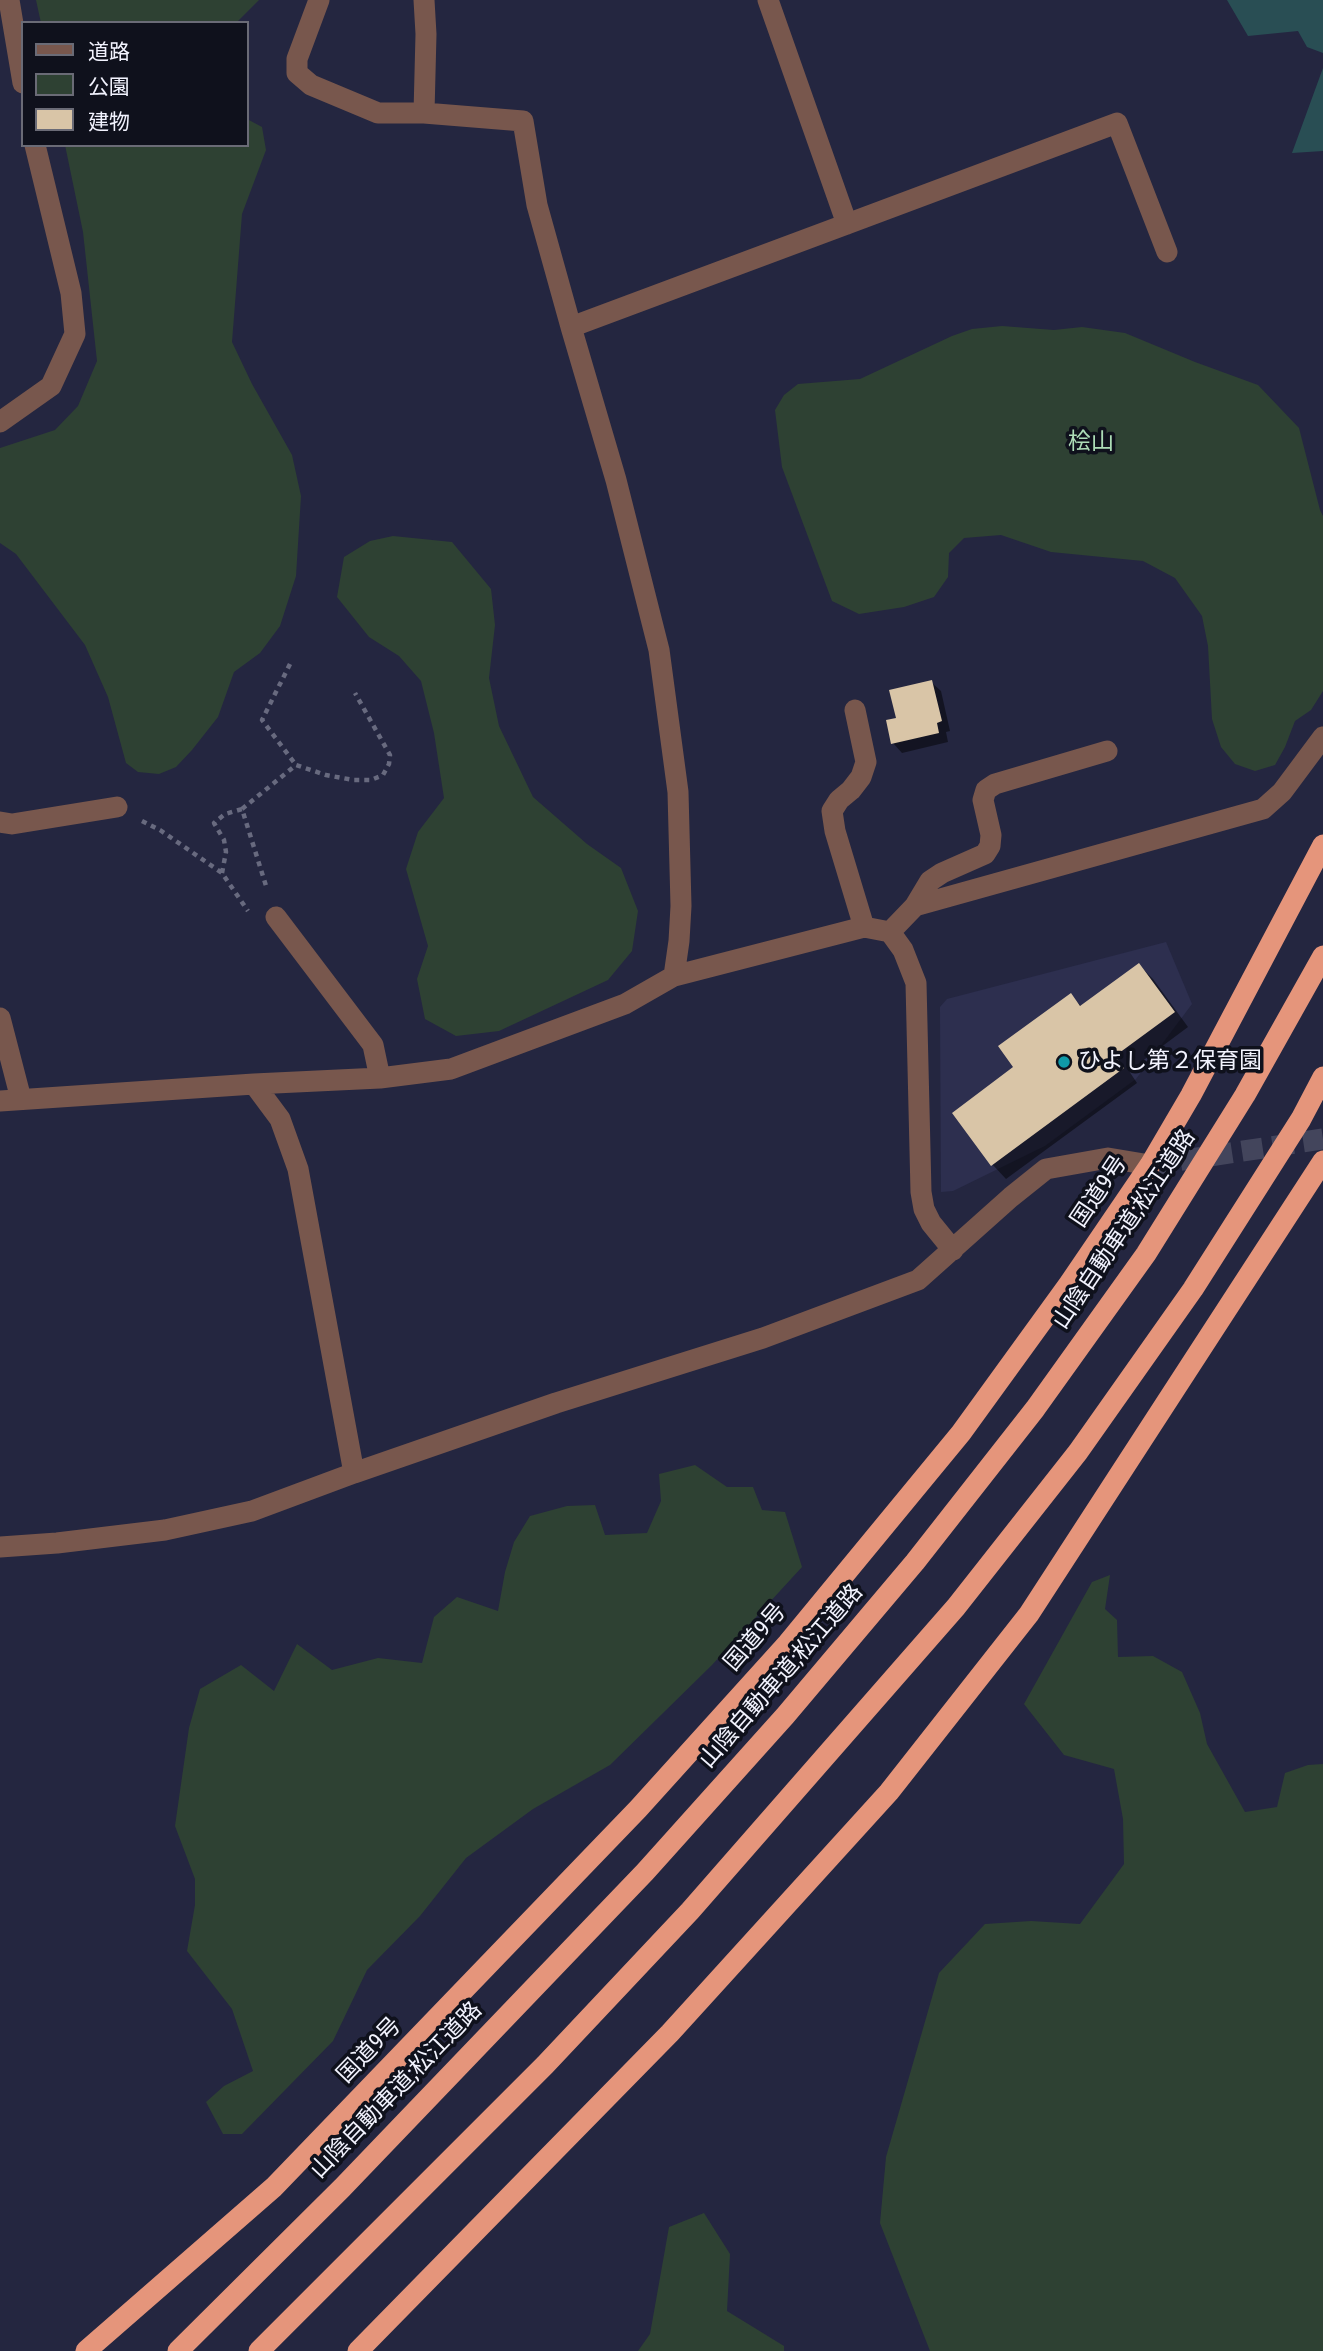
<!DOCTYPE html>
<html>
<head>
<meta charset="utf-8">
<style>
	body { margin:0 }
	#map { position:relative; width:1323px; height:2351px; overflow:hidden; background:#242640; font-family:"Roboto Condensed","Noto Sans JP",sans-serif }
	canvas { display:block }
	.legend { position:absolute; left:21px; top:21px; width:228px; height:126px; box-sizing:border-box; background:#0f111c; border:2px solid #6a6b76; margin:0; padding:9px 12px; list-style:none; font-size:21px; color:#f2f3fe }
	.legend li { display:flex; align-items:center; gap:14px; height:35px }
	.legend b { width:35px; border:2px solid #6a6b76 }
</style>
</head>
<body>
<div id="map">
<canvas width="1323" height="2351"></canvas>
<ul class="legend">
<li><b style="height:9px;background:#78574d"></b>道路</li>
<li><b style="height:19px;background:#2e4133"></b>公園</li>
<li><b style="height:19px;background:#d9c5a7"></b>建物</li>
</ul>
</div>
<script>
const g = document.querySelector('canvas').getContext('2d');
g.lineJoin = 'round';
function fill(path, color) {
  g.fillStyle = color;
  g.fill(path, 'evenodd');
}
function poly(rows) {
  const path = new Path2D();
  for (const r of rows) {
    path.moveTo(r[0], r[1]);
    for (let i = 2; i < r.length; i += 2) path.lineTo(r[i], r[i + 1]);
  }
  return path;
}
function stroke(path, color, width, dash) {
  g.strokeStyle = color;
  g.lineWidth = width;
  g.lineCap = dash ? 'butt' : 'round';
  g.setLineDash(dash || []);
  g.stroke(path);
}
function write(font, color, halo, rows, align = 'center') {
  g.font = font + ' "Roboto Condensed","Noto Sans JP",sans-serif';
  g.lineWidth = 7;
  g.setLineDash([]);
  g.textBaseline = 'middle';
  g.strokeStyle = halo;
  g.fillStyle = color;
  for (const [text, x, y, turn = 0] of rows) {
    g.save();
    g.translate(x, y);
    g.rotate((+turn || 0) * Math.PI / 180);
    g.textAlign = isNaN(turn) ? turn : align;
    if (halo) g.strokeText(text, 0, 0);
    g.fillText(text, 0, 0);
    g.restore();
  }
}
fill(poly([
	[1166,942,1192,1004,1136,1079,1045,1146,953,1191,941,1192,940,1007,947,999]
]), '#2d2f4f');
fill(poly([
	[36,0,259,0,236,23,41,23],
	[247,119,262,127,266,150,242,214,232,342,252,384,292,455,301,496,296,576,280,626,260,653,234,672,218,717,192,750,176,767,159,774,138,772,126,763,108,697,85,645,16,554,0,543,0,448,55,430,78,406,97,361,83,232,65,145,247,145],
	[1002,326,1054,330,1082,327,1125,333,1195,362,1258,385,1299,428,1320,510,1323,516,1323,691,1311,710,1295,721,1285,747,1275,765,1255,771,1235,764,1221,747,1212,719,1208,646,1202,616,1175,578,1143,561,1051,552,1001,535,964,538,949,553,948,577,934,597,904,607,859,614,832,601,782,467,775,410,784,395,798,384,860,379,952,336,972,329],
	[393,536,452,542,491,589,495,625,489,678,499,726,533,797,587,844,621,868,638,911,632,951,608,980,499,1031,456,1036,425,1019,417,979,428,946,406,869,418,832,444,798,434,733,421,681,399,656,369,637,337,597,344,557,370,541],
	[695,1465,727,1487,753,1487,762,1510,785,1512,802,1567,712,1665,610,1765,533,1809,466,1858,420,1916,367,1970,333,2041,242,2134,223,2134,206,2102,224,2086,253,2071,232,2009,187,1951,195,1905,195,1879,175,1826,189,1728,200,1689,241,1665,274,1691,297,1644,332,1670,378,1658,422,1663,434,1617,457,1597,498,1611,505,1572,514,1542,530,1516,567,1506,595,1505,605,1535,647,1533,661,1501,659,1474],
	[1110,1575,1105,1609,1117,1620,1118,1657,1153,1656,1182,1672,1200,1713,1207,1744,1245,1812,1277,1807,1285,1773,1308,1765,1323,1764,1323,2351,930,2351,880,2223,886,2157,939,1973,985,1924,1031,1921,1080,1924,1124,1864,1123,1819,1114,1769,1064,1755,1024,1704,1092,1582],
	[704,2213,730,2254,727,2311,784,2346,784,2351,638,2351,650,2334,669,2227]
]), '#2e4133');
fill(poly([
	[1227,0,1323,0,1323,53,1307,47,1298,31,1248,36],
	[1323,68,1323,151,1292,153]
]), '#294e54');
fill(poly([
	[931,682,941,691,950,731,946,732,948,742,902,753,893,743],
	[1139,965,1153,979,1188,1027,1129,1071,1137,1083,1006,1179,992,1164,1016,1068,1071,996,1082,1007]
]), '#0007');
fill(poly([
	[932,680,942,721,937,723,939,733,891,744,886,720,896,718,889,690],
	[1139,963,1175,1012,1115,1056,1124,1068,991,1166,952,1113,1013,1067,998,1046,1071,993,1080,1006]
]), '#d9c5a7');
stroke(poly([
	[1150,1165,1323,1139]
]), '#43455c', 21, [21, 10]);
stroke(poly([
	[290,664,262,720,296,765],
	[242,809,296,765,326,775,353,780,371,780,383,775,389,764,390,755,355,693],
	[142,821,160,830,222,873,248,911],
	[222,873,226,852,224,840,214,823,225,814,242,809,267,889]
]), '#686a7f', 4.5, [5, 5]);
stroke(poly([
	[9,0,23,83],
	[319,0,297,59,297,73,311,85,378,113,424,113,523,121,537,205,571,327,847,224],
	[424,0,426,34,424,113],
	[768,0,847,224,1117,123,1167,252],
	[571,327,616,480,659,650,678,792,681,906,679,941,674,976],
	[0,422,51,386,75,334,71,293,35,145],
	[855,710,866,762,861,777,851,790,839,800,832,811,835,831,864,927],
	[0,822,12,824,117,807],
	[915,906,930,881,942,873,985,854,990,846,991,835,983,800,986,790,995,784,1107,751],
	[276,917,373,1045,380,1078],
	[890,932,915,906,1263,809,1282,792,1323,737],
	[0,1018,21,1099],
	[254,1084,380,1078,451,1069,625,1004,674,976,864,927,890,932,903,950,916,983,921,1192,924,1209,931,1223,953,1250],
	[0,1101,254,1084,280,1119,298,1169,354,1473],
	[0,1547,57,1543,165,1530,252,1511,354,1473,556,1403,763,1338,918,1280,1011,1197,1046,1169,1108,1158,1150,1165]
]), '#78574d', 21);
stroke(poly([
	[86,2351,274,2187,638,1809,788,1643,961,1433,1069,1284,1150,1165,1191,1095,1323,845],
	[178,2351,342,2188,645,1872,785,1716,915,1562,1035,1409,1146,1254,1245,1095,1323,956],
	[259,2351,545,2065,690,1911,956,1607,1078,1452,1193,1289,1301,1119,1323,1077],
	[358,2351,670,2033,889,1792,1029,1614,1323,1161]
]), '#e5957b', 21);
for (const [x, y, r, color] of [
	[1064,1062,7,"#0f9aa8"]
]) {
  const dot = new Path2D();
  dot.arc(x, y, r, 0, 2 * Math.PI);
  g.fillStyle = color;
  g.fill(dot);
  stroke(dot, '#0f111c', 2.5);
}
write('23px', '#acdcb6', '#0f111c', [
	["桧山",1091,443]
]);
write('23px', '#f2f3fe', '#0f111c', [
	["ひよし第２保育園",1078,1062]
], 'left');
write('23px', '#f2f3fe', '#0f111c', [
	["国道9号",1100,1192,-56],
	["山陰自動車道;松江道路",1125,1230,-56],
	["国道9号",756,1638,-49],
	["山陰自動車道;松江道路",782,1677,-49],
	["国道9号",370,2051,-46],
	["山陰自動車道;松江道路",397,2091,-46]
]);
</script>
</body>
</html>
